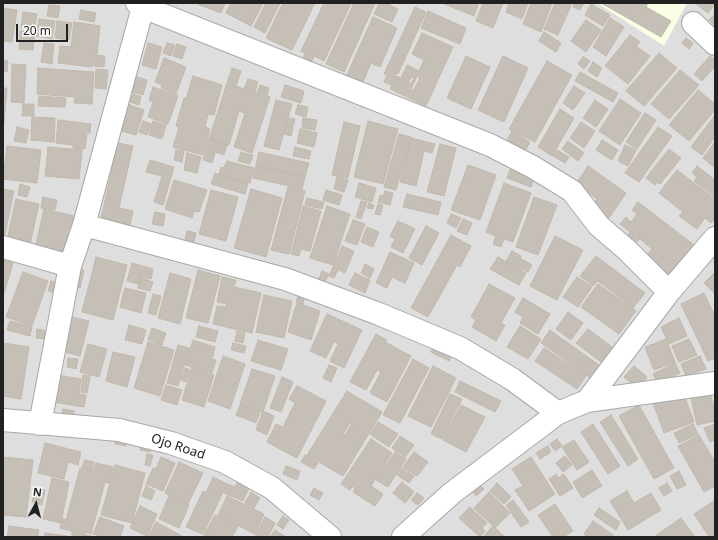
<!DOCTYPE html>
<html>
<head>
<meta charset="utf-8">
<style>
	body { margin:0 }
	#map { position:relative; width:718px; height:540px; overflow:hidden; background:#f1efe8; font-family:"Noto Sans",sans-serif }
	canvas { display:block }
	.frame { position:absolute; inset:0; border:4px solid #212121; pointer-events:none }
	.north { position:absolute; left:16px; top:484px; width:40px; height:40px; -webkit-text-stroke:3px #fff; paint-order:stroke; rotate:7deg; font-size:11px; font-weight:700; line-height:16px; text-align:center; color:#212121 }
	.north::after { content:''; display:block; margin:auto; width:14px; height:18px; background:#212121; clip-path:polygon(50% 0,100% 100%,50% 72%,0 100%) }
	.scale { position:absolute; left:16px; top:24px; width:52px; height:18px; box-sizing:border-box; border:2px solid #212121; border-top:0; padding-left:5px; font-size:12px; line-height:14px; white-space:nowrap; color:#212121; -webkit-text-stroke:3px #fff; paint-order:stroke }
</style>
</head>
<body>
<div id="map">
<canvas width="718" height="540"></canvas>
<div class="frame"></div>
<div class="north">N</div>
<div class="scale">20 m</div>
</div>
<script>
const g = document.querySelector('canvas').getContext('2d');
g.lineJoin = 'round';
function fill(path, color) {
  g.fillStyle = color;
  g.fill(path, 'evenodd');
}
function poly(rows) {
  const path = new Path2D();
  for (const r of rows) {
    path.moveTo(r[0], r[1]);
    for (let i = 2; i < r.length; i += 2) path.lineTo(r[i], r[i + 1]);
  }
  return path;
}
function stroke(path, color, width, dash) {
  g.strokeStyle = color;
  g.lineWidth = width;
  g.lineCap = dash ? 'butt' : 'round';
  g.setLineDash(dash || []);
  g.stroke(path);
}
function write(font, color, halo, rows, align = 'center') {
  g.font = font + ' "Noto Sans",sans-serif';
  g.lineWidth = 3;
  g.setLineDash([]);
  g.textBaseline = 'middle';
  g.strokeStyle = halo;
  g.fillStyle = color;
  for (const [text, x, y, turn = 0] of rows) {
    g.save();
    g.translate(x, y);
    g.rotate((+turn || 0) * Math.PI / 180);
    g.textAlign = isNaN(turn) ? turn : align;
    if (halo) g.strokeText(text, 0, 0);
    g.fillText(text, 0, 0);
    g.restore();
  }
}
fill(poly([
	[3,3,715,3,715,537,3,537]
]), '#dfdede');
fill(poly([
	[597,3,687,3,664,46]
]), '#fafee4');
const building = poly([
	[198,3,225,3,221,13,197,4,198,3],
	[231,3,263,3,251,26,226,13,231,3],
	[266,3,280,3,265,33,254,27,266,3],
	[283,3,315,3,292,50,266,38,283,3],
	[324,3,351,3,324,61,314,56,311,63,303,59,305,53,301,51,324,3],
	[354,3,375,3,344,72,326,64,354,3],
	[379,3,386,3,398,9,392,22,374,14,379,3],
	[442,3,473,3,478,5,474,16,442,3],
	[483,3,503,3,493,28,476,21,483,3],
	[509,3,528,3,522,19,506,12,509,3],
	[531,3,552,3,541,32,523,24,531,3],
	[555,3,572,3,558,35,544,29,555,3],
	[575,3,584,3,580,10,573,7,575,3],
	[601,3,648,3,646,7,671,21,661,37,601,3],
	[697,3,715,3,715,4,708,13,696,4,697,3],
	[591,4,610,15,603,26,585,15,591,4],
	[49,5,60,6,58,18,47,16,49,5],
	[415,7,426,12,398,74,396,73,391,85,384,82,387,75,384,74,415,7],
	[3,8,17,10,12,42,3,41,3,8],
	[81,10,96,13,94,22,79,19,81,10],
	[428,11,466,28,460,44,421,28,428,11],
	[23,12,37,14,34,30,21,28,23,12],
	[715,14,715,26,709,20,715,14],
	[373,17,397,28,380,67,371,63,363,82,347,75,373,17],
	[610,18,624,27,606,56,593,47,610,18],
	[39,19,55,21,52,39,36,36,39,19],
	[586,20,601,30,586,52,571,41,586,20],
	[57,21,72,23,69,40,55,38,57,21],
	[74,22,100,26,97,54,94,54,92,67,58,63,60,46,71,47,74,22],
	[20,31,35,32,33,50,19,49,20,31],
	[544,32,561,43,556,52,539,41,544,32],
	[422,33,453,47,426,106,390,89,396,76,401,78,407,65,419,71,424,60,412,54,422,33],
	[417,76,420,78,414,90,411,89,417,76],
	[411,77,414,78,411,84,408,83,411,77],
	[630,35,640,42,636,46,650,56,628,84,605,66,630,35],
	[686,38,693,43,689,49,682,43,686,38],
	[44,43,54,44,52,64,41,62,44,43],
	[148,43,162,47,156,69,142,65,148,43],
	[167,43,175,45,171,56,163,53,167,43],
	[177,44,186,47,182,59,173,56,177,44],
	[659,53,677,68,644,106,626,91,659,53],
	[95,55,105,56,104,67,94,66,95,55],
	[466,56,490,67,471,109,447,98,466,56],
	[503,56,528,68,504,122,478,110,503,56],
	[710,56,715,60,715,66,702,81,694,74,710,56],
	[583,57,590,61,584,69,578,64,583,57],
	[164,58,186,67,176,94,161,88,162,85,155,82,164,58],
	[3,60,8,61,7,72,3,71,3,60],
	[547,61,572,75,535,142,509,129,547,61],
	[593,62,602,68,597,77,588,71,593,62],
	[12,64,26,65,24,103,11,102,12,64],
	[38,68,94,72,92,104,74,103,75,97,37,94,38,68],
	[232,68,241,71,236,86,244,89,248,79,258,82,255,92,257,93,260,85,269,88,267,96,270,97,252,153,234,147,245,113,239,111,229,145,209,139,232,68],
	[96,69,108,70,106,89,95,88,96,69],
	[680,70,699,85,669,119,651,104,680,70],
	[580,72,618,93,613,102,575,81,580,72],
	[193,76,222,85,214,115,208,114,205,127,210,129,203,155,173,147,179,127,176,126,184,98,186,99,193,76],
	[137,77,147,80,143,95,132,92,137,77],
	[285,85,304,91,301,103,281,97,285,85],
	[574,86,585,93,573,110,563,103,574,86],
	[153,87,178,96,168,124,148,117,153,102,149,100,153,87],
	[3,88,7,88,3,132,3,88],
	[698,90,715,104,715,110,689,141,669,125,698,90],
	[133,94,141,97,139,105,130,102,133,94],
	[39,96,66,98,65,107,38,106,39,96],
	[620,99,641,113,620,145,599,131,620,99],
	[276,100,292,104,279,150,264,146,276,100],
	[595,100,608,109,596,127,583,118,595,100],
	[23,104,34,104,34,116,22,116,23,104],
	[127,104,144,110,136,135,118,130,127,104],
	[298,105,308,107,306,117,295,114,298,105],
	[560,109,574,118,552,156,538,147,560,109],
	[645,113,656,120,637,149,626,142,645,113],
	[715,115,715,137,702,155,691,147,715,115],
	[32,117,55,118,54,142,31,140,32,117],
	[288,118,295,119,293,127,286,125,288,118],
	[303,118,317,120,315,130,302,128,303,118],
	[58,120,91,124,90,133,87,133,85,149,73,148,73,145,56,143,58,120],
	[143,121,151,124,147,135,139,132,143,121],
	[153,121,166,125,162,139,149,135,153,121],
	[368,121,398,129,383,184,354,177,368,121],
	[344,122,360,126,348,178,332,175,344,122],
	[581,122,595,131,584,148,570,138,581,122],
	[286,126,293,128,291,136,284,134,286,126],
	[17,127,29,130,26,143,14,141,17,127],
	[658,127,672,136,639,182,625,173,658,127],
	[300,129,317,133,314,147,297,143,300,129],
	[512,131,530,142,525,151,507,140,512,131],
	[399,134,411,137,396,190,384,187,399,134],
	[411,138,435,144,432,153,424,151,416,186,400,182,411,138],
	[209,139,227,145,224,155,206,149,209,139],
	[602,140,618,150,612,160,596,150,602,140],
	[568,141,584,153,578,161,562,149,568,141],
	[715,142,715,168,703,158,715,142],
	[118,143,133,146,119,208,133,211,130,225,101,218,118,143],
	[440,144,456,148,444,196,427,192,440,144],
	[625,145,636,150,628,166,618,161,625,145],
	[7,146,41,150,37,183,3,179,7,146],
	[48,147,82,150,79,179,45,176,48,147],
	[295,147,311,151,309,159,293,156,295,147],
	[669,149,681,158,660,184,657,182,655,185,646,178,669,149],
	[176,150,184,151,182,162,174,160,176,150],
	[206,150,215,153,212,163,203,160,206,150],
	[557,150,569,157,565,163,553,156,557,150],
	[241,152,253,155,250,164,238,161,241,152],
	[259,152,309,163,305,177,256,165,259,152],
	[187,153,201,157,197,173,184,170,187,153],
	[150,160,174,167,163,205,154,202,162,176,146,172,150,160],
	[227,161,254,168,250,183,219,174,221,167,224,168,227,161],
	[468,165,496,175,480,220,451,210,468,165],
	[256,166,305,177,302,189,253,178,256,166],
	[588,166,626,193,609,218,592,207,597,199,576,184,588,166],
	[697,166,715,180,715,197,694,181,697,177,692,173,697,166],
	[510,170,534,178,531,187,507,178,510,170],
	[677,170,715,199,715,218,711,223,705,218,697,229,679,216,683,212,659,193,677,170],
	[215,173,248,183,245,194,211,184,215,173],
	[337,177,348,180,344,192,334,189,337,177],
	[174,180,207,190,199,212,194,211,192,218,165,209,174,180],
	[359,183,376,188,372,202,355,197,359,183],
	[504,183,531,193,513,242,504,239,501,247,493,244,496,236,486,232,504,183],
	[20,184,30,187,27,197,18,195,20,184],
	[288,187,305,191,289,254,271,250,288,187],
	[3,189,14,191,3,244,3,189],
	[251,189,282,198,266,257,234,248,251,189],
	[211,190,238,197,226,241,199,234,211,190],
	[326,190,342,195,339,205,323,200,326,190],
	[385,191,393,193,390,205,378,202,380,195,383,196,385,191],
	[407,194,441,202,438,215,403,207,407,194],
	[43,197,57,200,55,210,41,208,43,197],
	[534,197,557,205,538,255,516,247,534,197],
	[307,198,324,202,322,209,305,205,307,198],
	[16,199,39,204,29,249,6,245,16,199],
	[361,201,367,202,361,219,356,217,361,201],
	[638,202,694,245,668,278,644,259,652,249,640,239,637,242,628,235,630,232,620,224,626,217,631,222,637,214,632,210,638,202],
	[369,203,374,205,373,209,367,208,369,203],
	[378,204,383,205,380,215,375,214,378,204],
	[303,206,321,211,310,251,301,249,299,256,291,254,303,206],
	[327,206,350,214,333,265,310,258,327,206],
	[44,209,74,216,65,255,35,248,44,209],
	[155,212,165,214,163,226,152,224,155,212],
	[451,214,461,218,456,228,447,223,451,214],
	[463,219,472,223,467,235,457,231,463,219],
	[353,220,365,224,357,245,345,241,353,220],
	[398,221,415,229,403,253,391,247,395,239,390,236,398,221],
	[426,226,439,233,422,265,409,258,426,226],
	[367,227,379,232,373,247,361,242,367,227],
	[187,231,196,233,194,242,185,239,187,231],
	[451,235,471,246,460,267,457,265,428,317,411,308,451,235],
	[555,236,583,250,557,300,530,286,555,236],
	[342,246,354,251,345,273,338,270,334,278,329,276,342,246],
	[512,251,521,256,520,258,532,265,528,272,506,261,512,251],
	[390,252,414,263,405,283,392,277,387,288,376,283,390,252],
	[596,256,645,293,633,308,598,281,593,286,580,276,596,256],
	[96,257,127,265,113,320,82,312,96,257],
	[498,257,526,273,519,285,490,269,498,257],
	[3,260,13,263,3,297,3,260],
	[132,263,153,269,151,279,140,277,138,284,127,281,132,263],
	[365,264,374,269,370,278,361,273,365,264],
	[77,269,84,270,80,288,72,286,77,269],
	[198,270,220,276,208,323,186,318,198,270],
	[322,271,329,274,324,284,318,281,322,271],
	[23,272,48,281,32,326,6,317,23,272],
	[715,272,715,294,704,283,715,272],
	[170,273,191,279,180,324,158,318,170,273],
	[355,273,370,280,365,293,349,285,355,273],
	[222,277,236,280,234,287,261,293,252,333,213,324,217,306,226,307,227,304,217,302,222,277],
	[577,277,592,287,578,307,563,297,577,277],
	[140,278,153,282,150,291,138,288,140,278],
	[51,281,62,285,59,294,48,291,51,281],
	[489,284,515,298,501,323,505,325,496,341,472,327,476,320,471,317,489,284],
	[598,284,636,311,619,334,581,307,598,284],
	[125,288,146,293,141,313,120,307,125,288],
	[299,293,305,295,303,304,296,302,299,293],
	[704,293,715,316,715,358,708,361,681,304,704,293],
	[153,294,161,296,156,315,148,313,153,294],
	[264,295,292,301,284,338,256,332,264,295],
	[523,298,550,314,538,334,520,323,523,317,515,312,523,298],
	[297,303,320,311,311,340,288,332,297,303],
	[568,312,583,323,571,340,556,329,568,312],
	[327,314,362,330,344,368,330,361,338,344,334,341,326,358,310,351,327,314],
	[72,317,89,321,80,356,62,351,72,317],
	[679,318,687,336,669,344,661,327,679,318],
	[10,321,32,327,30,336,7,330,10,321],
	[129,325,146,330,142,344,125,340,129,325],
	[199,326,218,331,215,342,196,337,199,326],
	[520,326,541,339,528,359,507,347,520,326],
	[152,328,166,333,162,345,148,340,152,328],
	[37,329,47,331,45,339,36,338,37,329],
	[588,329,612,347,601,362,576,343,588,329],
	[550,330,599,365,590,378,541,343,550,330],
	[237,331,245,333,243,343,235,341,237,331],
	[376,334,387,340,385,342,411,356,387,402,370,393,381,372,377,370,366,390,350,382,376,334],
	[666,339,675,362,654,370,645,347,666,339],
	[689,339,697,355,679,362,672,346,689,339],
	[193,340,215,347,212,359,216,360,212,373,185,365,193,340],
	[258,340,288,349,281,370,251,361,258,340],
	[148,342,174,350,160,396,134,388,148,342],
	[436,342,455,351,449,361,431,352,436,342],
	[3,343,29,347,21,399,3,396,3,343],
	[233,343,246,346,244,353,231,350,233,343],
	[88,344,107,349,99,377,80,372,88,344],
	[178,345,189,348,178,386,167,383,178,345],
	[544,348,586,376,577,389,535,361,544,348],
	[113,352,135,357,127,387,106,381,113,352],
	[223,356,245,364,230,409,208,401,223,356],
	[700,356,706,369,686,376,681,364,700,356],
	[68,358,78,359,76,369,67,367,68,358],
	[413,359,429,368,400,423,383,415,413,359],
	[675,363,680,373,658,384,653,374,675,363],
	[329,365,337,368,331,382,323,378,329,365],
	[433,366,456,378,431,427,408,416,433,366],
	[634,366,647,377,637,388,624,377,634,366],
	[185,368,190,370,186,382,181,380,185,368],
	[192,368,214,375,204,407,182,400,192,368],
	[252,369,275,376,263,412,240,404,252,369],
	[57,375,81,379,79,394,86,395,84,407,53,402,57,375],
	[83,375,90,376,87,393,81,392,83,375],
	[282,377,293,382,281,412,270,408,282,377],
	[460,381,501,401,495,412,455,392,460,381],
	[166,385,182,390,177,405,161,400,166,385],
	[297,386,326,401,297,458,267,442,276,424,283,427,295,403,289,399,297,386],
	[347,391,382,412,343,476,307,455,347,391],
	[350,423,352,424,345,435,343,434,350,423],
	[683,392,694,422,664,433,653,403,683,392],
	[710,393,715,411,715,421,697,425,691,398,710,393],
	[450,394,462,399,442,439,431,434,450,394],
	[240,405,260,412,256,423,236,415,240,405],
	[461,405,485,417,466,452,443,440,461,405],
	[639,405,674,468,654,479,619,416,639,405],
	[63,409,74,411,73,417,62,415,63,409],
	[263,411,274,416,267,435,256,430,263,411],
	[611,415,638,459,628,466,600,422,611,415],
	[378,422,398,434,389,447,370,434,378,422],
	[593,424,620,466,608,474,581,432,593,424],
	[693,424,698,434,679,443,674,433,693,424],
	[715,424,715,440,710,442,704,428,715,424],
	[699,435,715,462,715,486,704,492,678,446,699,435],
	[400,436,414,445,405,457,392,448,400,436],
	[116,438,127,440,126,446,115,444,116,438],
	[371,439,392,453,371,486,383,494,375,506,353,492,355,488,352,486,350,490,341,484,371,439],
	[557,439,562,446,555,451,550,444,557,439],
	[574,440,589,462,577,470,562,447,574,440],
	[45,443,81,452,78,465,68,462,64,479,38,473,45,443],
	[141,444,151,446,150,452,140,450,141,444],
	[548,446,551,452,540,459,536,453,548,446],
	[395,452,406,459,388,487,376,480,395,452],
	[414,452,428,462,417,476,403,467,414,452],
	[147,454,153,455,150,466,145,465,147,454],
	[305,455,318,463,314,469,301,462,305,455],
	[565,456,572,465,563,472,556,463,565,456],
	[3,457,33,460,26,517,3,515,3,491,5,476,3,476,3,457],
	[161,457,175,463,163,491,146,484,153,468,156,469,161,457],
	[531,457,555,494,529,511,515,490,523,486,512,469,531,457],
	[85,460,94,462,92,470,82,467,85,460],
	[179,462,203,473,188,504,165,493,179,462],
	[96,463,113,467,109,483,105,482,91,534,86,532,85,535,60,528,62,519,66,520,80,468,93,471,96,463],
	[115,465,145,473,132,523,101,515,115,465],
	[286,466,300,471,297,480,283,474,286,466],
	[402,468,414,476,409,483,397,475,402,468],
	[592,470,602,486,582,498,573,482,592,470],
	[679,471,686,485,677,489,670,476,679,471],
	[556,474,558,478,564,474,573,488,560,496,549,479,556,474],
	[213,477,227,484,203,534,186,527,203,491,206,493,213,477],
	[52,478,69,482,61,523,43,519,52,478],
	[238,480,250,486,243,501,224,493,228,484,235,487,238,480],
	[402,482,414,492,405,503,393,493,402,482],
	[497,483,511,497,504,504,490,491,497,483],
	[667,483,672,491,664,496,659,488,667,483],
	[479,484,484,489,476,496,472,491,479,484],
	[146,486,155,491,151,500,142,496,146,486],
	[36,487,45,490,42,505,32,502,36,487],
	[314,488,323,493,319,500,310,495,314,488],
	[627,491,634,503,651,493,661,510,628,530,610,501,627,491],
	[251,492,260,498,254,508,245,503,251,492],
	[489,492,510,513,495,528,474,508,489,492],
	[417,493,424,498,418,505,411,500,417,493],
	[169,496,189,505,179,528,159,519,169,496],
	[227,496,264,514,255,534,218,515,227,496],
	[513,500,529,522,521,527,506,505,513,500],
	[714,501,715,502,715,537,709,537,694,514,714,501],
	[555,504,573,531,563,537,553,537,538,515,555,504],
	[140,506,157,514,147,536,130,528,140,506],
	[470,507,487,523,482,528,485,531,480,537,459,518,470,507],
	[599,508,620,522,616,530,594,515,599,508],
	[215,515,238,526,232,537,203,537,215,515],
	[283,516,289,520,283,529,277,525,283,516],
	[100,517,124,526,120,537,103,537,93,534,100,517],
	[265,517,275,523,268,537,255,537,265,517],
	[681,518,695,537,654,537,681,518],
	[593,521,616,537,587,537,584,534,593,521],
	[156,522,184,537,148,537,156,522],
	[9,526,39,530,38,537,7,537,9,526],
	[493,526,505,537,483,537,493,526],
	[275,530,286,537,270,537,275,530],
	[45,533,67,536,67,537,44,537,45,533],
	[72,533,97,537,72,537,72,533]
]);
fill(building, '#c6bfb7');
stroke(building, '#c3b9aa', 1);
const minor = poly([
	[137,3,143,7,490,145,533,167,572,191,599,226,627,250,669,292],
	[693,23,715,44],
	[84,225,285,279,379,314,460,348,512,379,558,413],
	[3,247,70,266],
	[587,401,715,383],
	[3,420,119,430,171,443,225,462,272,488,330,537],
	[40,424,70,266,84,225,144,3],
	[403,537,452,493,558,413,587,401,669,292,715,238]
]);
stroke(minor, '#a8a8a8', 24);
stroke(minor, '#fff', 22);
write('13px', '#212121', '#fff', [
	["Ojo Road",178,447,18]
]);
</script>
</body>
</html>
